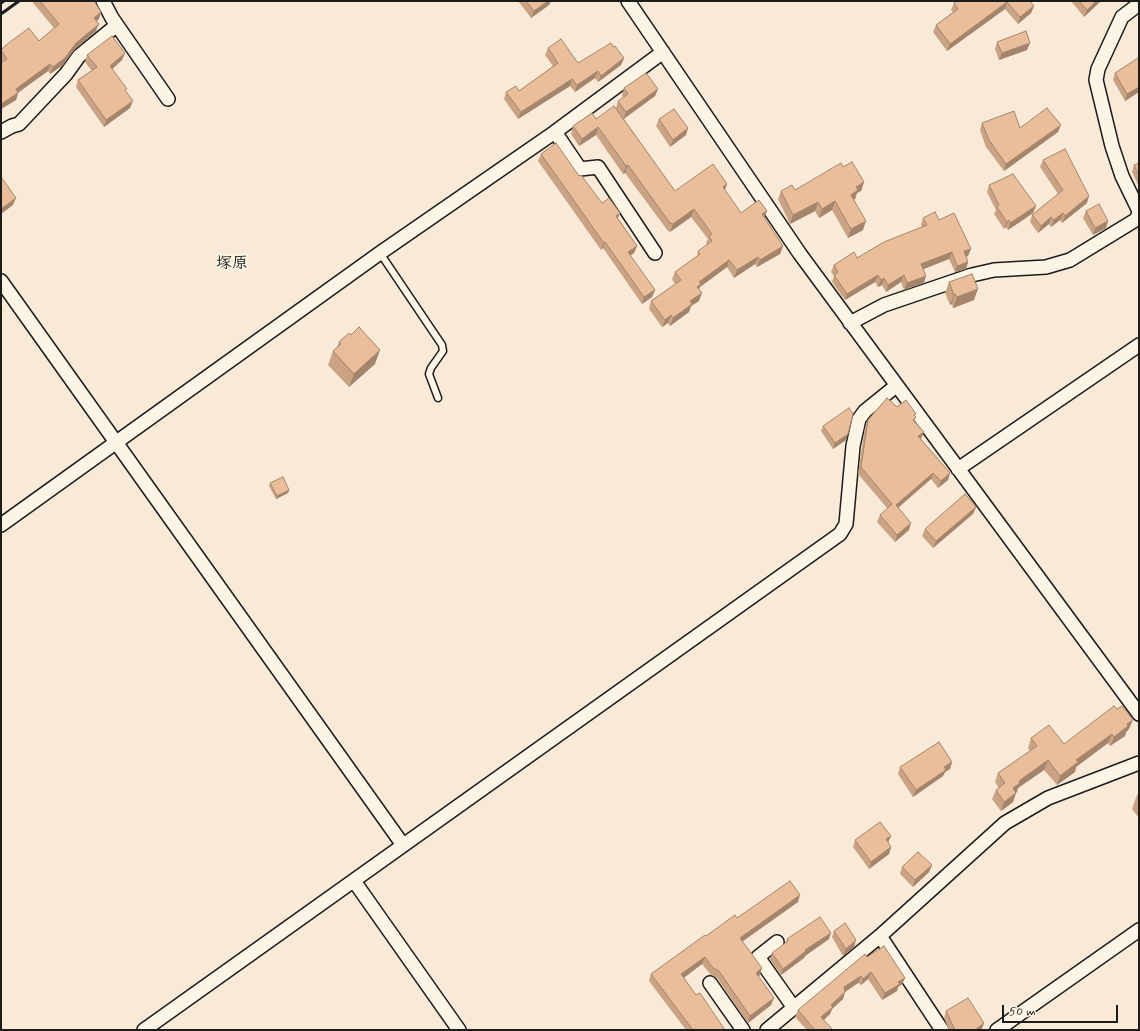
<!DOCTYPE html>
<html>
<head>
<meta charset="utf-8">
<style>
	body { margin:0 }
	#map { position:relative; width:1140px; height:1031px; overflow:hidden; background:#f8ead6; font-family:Mynerve,sans-serif }
	canvas { display:block }
	.frame { position:absolute; inset:0; border:2px solid #1c1c1c; pointer-events:none }
	.scale { position:absolute; left:1002px; top:1005px; width:116px; height:18px; box-sizing:border-box; border:2px solid #1c1c1c; border-top:0; padding-left:5px; font-size:12px; line-height:14px; white-space:nowrap; color:#1c1c1c; -webkit-text-stroke:3px #fcf5e5; paint-order:stroke }
</style>
</head>
<body>
<div id="map">
<canvas width="1140" height="1031"></canvas>
<div class="frame"></div>
<div class="scale">50 m</div>
</div>
<script>
const g = document.querySelector('canvas').getContext('2d');
g.lineJoin = 'round';
function poly(rows) {
  const path = new Path2D();
  for (const r of rows) {
    path.moveTo(r[0], r[1]);
    for (let i = 2; i < r.length; i += 2) path.lineTo(r[i], r[i + 1]);
  }
  return path;
}
function stroke(path, color, width, dash) {
  g.strokeStyle = color;
  g.lineWidth = width;
  g.lineCap = dash ? 'butt' : 'round';
  g.setLineDash(dash || []);
  g.stroke(path);
}
function fill(path, color) {
  g.fillStyle = color;
  g.fill(path, 'evenodd');
}
function write(font, color, halo, rows, align = 'center') {
  g.font = font + ' Mynerve,"Klee One",sans-serif';
  g.lineWidth = 4;
  g.setLineDash([]);
  g.textBaseline = 'middle';
  g.strokeStyle = halo;
  g.fillStyle = color;
  for (const [text, x, y, turn = 0] of rows) {
    g.save();
    g.translate(x, y);
    g.rotate((+turn || 0) * Math.PI / 180);
    g.textAlign = isNaN(turn) ? turn : align;
    if (halo) g.strokeText(text, 0, 0);
    g.fillText(text, 0, 0);
    g.restore();
  }
}
const service = poly([
	[380,253,442,345,443,351,431,368,429,374,438,398]
]);
const minor = poly([
	[103,1,112,18,168,99],
	[628,1,800,254,1139,714],
	[1,132,12,126,19,124,66,74,79,56,117,25],
	[555,132,580,169,598,167,655,253],
	[1,281,403,845],
	[850,323,884,305,972,275,994,270,1046,267,1070,260,1137,219,1139,211,1122,176,1112,146,1096,80,1098,69,1122,17,1139,4],
	[958,469,1139,345],
	[1,525,380,253,555,132,663,52],
	[354,881,459,1030],
	[880,936,942,1030],
	[777,942,758,957,794,1008],
	[710,983,743,1030],
	[144,1030,840,534,846,524,853,446,859,419,865,411,896,386],
	[767,1030,880,936,1005,823,1048,798,1139,763],
	[997,1030,1139,930]
]);
stroke(service, '#1c1c1c', 9);
stroke(minor, '#1c1c1c', 16);
stroke(service, '#fcf5e5', 6);
stroke(minor, '#fcf5e5', 13);
stroke(poly([
	[1,3,4,1],
	[1,14,19,1]
]), '#1c1c1c', 3);
fill(poly([
	[34,1,95,1,99,19,96,21,96,31,74,50,63,65,50,74,48,71,18,93,16,100,1,109,1,63,2,62,1,61,1,50,39,41,54,28,33,3],
	[518,1,551,1,549,5,531,18],
	[1030,1,1034,6,1031,13,1018,24,1005,9,947,51,933,32,936,25,953,12,951,10,954,3],
	[1071,1,1101,1,1084,17],
	[997,42,1027,50,999,60,995,49],
	[613,47,624,58,621,65,598,82,595,78,575,92,570,86,518,119,504,99,506,92,519,91,553,66,545,55,548,48,578,63],
	[125,53,122,60,112,69,126,92,130,108,104,127,76,87,78,80,92,71,85,62,87,55],
	[1115,73,1139,92,1125,101,1113,80],
	[624,88,658,89,655,96,624,119,675,191,727,184,725,190,741,213,767,211,764,217,783,246,780,254,757,267,755,264,734,278,727,267,700,287,699,289,699,301,691,306,689,312,670,326,668,323,662,327,649,309,651,301,675,284,672,279,675,272,697,256,698,251,707,245,706,243,708,239,691,217,670,232,668,231,625,173,623,174,596,135,579,146,571,134,573,126,596,119,616,108,618,101,623,98,622,95],
	[659,119,686,135,670,147,656,126],
	[982,123,1020,128,1058,132,1004,171,986,147,980,130],
	[541,154,579,176,602,203,620,213,618,218,637,246,634,253,630,256,655,290,652,297,642,304,603,248,601,250,538,161],
	[1043,160,1087,203,1062,223,1060,220,1051,227,1049,224,1038,233,1030,222,1032,215,1058,194,1040,167],
	[1139,163,1139,187,1132,172,1134,165],
	[843,167,864,182,861,191,857,193,855,199,854,200,863,230,848,238,832,210,819,218,815,211,790,224,778,199,781,191,795,190],
	[989,185,1036,206,1033,213,1008,230,1006,227,1004,229,994,214,996,210,987,192],
	[1086,211,1108,221,1106,228,1093,235,1083,218],
	[923,218,939,220,968,256,966,256,968,262,966,269,955,272,949,259,923,269,924,283,904,290,901,282,886,292,882,285,878,287,875,282,845,300,832,282,834,276,831,272,834,265,857,258,922,227,921,225],
	[949,282,974,300,953,308,952,304,950,305,945,293],
	[339,342,375,364,349,387,328,365,333,351,337,347],
	[897,407,915,416,916,417,914,422,921,439,950,473,948,480,938,488,931,479,898,508,909,530,895,542,877,522,880,515,888,509,858,474,865,427,868,420],
	[823,426,846,440,833,449,821,431],
	[270,483,289,490,288,493,276,499,269,486],
	[976,507,973,514,933,548,922,536,925,529],
	[1129,729,1126,732,1125,736,1110,746,1108,743,1076,767,1075,772,1057,785,1044,770,1018,788,1016,793,1013,802,1001,811,992,799,996,790,999,788,995,782,998,773,1030,751,1028,748,1031,738,1064,744],
	[952,762,950,769,945,772,943,776,913,797,898,774,900,767],
	[1139,793,1139,818,1132,809,1137,795],
	[855,840,888,843,891,847,889,854,869,869,853,847],
	[932,865,929,872,913,887,900,874,902,867],
	[798,902,742,942,760,975,758,976,771,1005,748,1023,717,978,711,975,702,964,684,978,696,995,725,1030,686,1030,649,981,651,974,706,936,737,918],
	[834,931,854,947,843,956,832,937],
	[787,939,829,939,805,956,804,958,781,975,770,960,772,953,786,943],
	[867,957,905,978,902,984,898,987,897,991,882,1000,868,979,861,985,858,983,845,992,843,999,832,1009,830,1014,824,1020,831,1030,807,1030,795,1017,798,1010],
	[946,1011,984,1023,981,1030,949,1030,944,1018]
]), '#c9a384');
fill(poly([
	[547,1,551,1,549,5,531,18,534,11],
	[1096,1,1101,1,1084,17,1087,10],
	[1007,2,1005,9,947,51,950,44],
	[1034,6,1031,13,1018,24,1020,17],
	[101,12,99,19,91,25,94,18],
	[99,24,96,31,74,50,63,65,50,74,53,67,76,43],
	[1030,43,1027,50,999,60,1002,53],
	[125,53,122,60,108,73,110,66],
	[624,58,621,65,598,82,601,76],
	[50,64,48,71,13,96,16,89],
	[598,71,595,78,575,92,577,85],
	[572,79,570,86,518,119,521,112],
	[1139,87,1139,92,1125,101,1127,94],
	[658,89,655,96,623,119,626,112],
	[18,93,16,100,1,109,1,104],
	[133,101,130,108,104,127,106,120],
	[1061,125,1058,132,1004,171,1006,164],
	[598,127,596,135,579,146,582,139],
	[688,128,686,135,670,147,673,140],
	[628,165,625,173,623,174,626,166],
	[864,182,861,191,857,193,855,199,847,204,851,195,856,187],
	[727,184,724,192,723,187],
	[1089,196,1087,203,1062,223,1065,216],
	[16,198,13,205,1,214,1,209],
	[835,201,832,210,819,218,822,209],
	[818,202,815,211,790,224,793,215],
	[1036,206,1033,213,1008,230,1010,223],
	[694,209,691,217,670,232,673,224],
	[767,211,764,219,762,214],
	[620,213,617,220,616,216],
	[1063,213,1060,220,1051,227,1054,220],
	[1051,217,1049,224,1038,233,1041,226],
	[1009,220,1006,227,1004,229,1007,222],
	[866,221,863,230,848,238,851,229],
	[1108,221,1106,228,1093,235,1095,228],
	[605,242,603,248,601,250,604,243],
	[637,246,634,253,625,259,628,252],
	[783,246,780,254,757,267,760,260],
	[971,249,968,256,962,258,964,251],
	[952,252,949,259,919,271,921,264],
	[758,257,755,264,734,278,737,270],
	[729,260,727,267,700,287,698,292,694,294,699,282],
	[968,262,966,269,955,272,957,266],
	[878,275,875,282,845,300,847,294],
	[904,275,901,282,886,292,888,285],
	[926,276,924,283,904,290,907,283],
	[884,278,882,285,878,287,881,280],
	[978,289,974,300,953,308,957,297],
	[655,290,652,297,642,304,644,297],
	[702,293,699,301,691,306,689,312,670,326,673,318,690,301],
	[955,294,952,304,950,305,954,295],
	[671,315,668,323,662,327,665,320],
	[380,350,375,364,349,387,354,374],
	[924,432,921,439,916,443,918,436],
	[848,434,846,440,833,449,835,443],
	[933,473,931,479,893,512,896,505],
	[950,473,948,480,938,488,941,481],
	[289,490,288,493,276,499,277,496],
	[976,507,973,514,933,548,936,541],
	[911,523,909,530,895,542,897,535],
	[1133,720,1129,729,1126,732,1125,736,1110,746,1114,737,1127,724],
	[1112,734,1108,743,1076,767,1075,772,1057,785,1060,776,1076,760],
	[1048,760,1044,770,1018,788,1017,792,1009,797,1013,788,1019,781],
	[952,762,950,769,945,772,943,776,913,797,916,790,944,767],
	[1016,793,1013,802,1001,811,1004,802],
	[891,836,888,843,886,839],
	[891,847,889,854,869,869,871,862],
	[932,865,929,872,913,887,915,880],
	[800,895,798,902,737,945,740,938],
	[831,933,829,939,805,956,804,958,781,975,783,969,805,950],
	[856,940,854,947,843,956,846,949],
	[705,957,702,964,679,981,681,974],
	[762,968,760,975,753,980,756,973],
	[871,972,868,979,861,985,863,979],
	[861,976,858,983,842,994,844,987],
	[905,978,902,984,898,987,897,991,882,1000,885,993,898,982],
	[845,992,843,999,832,1009,830,1014,819,1024,821,1017,831,1005],
	[774,998,771,1005,748,1023,750,1016],
	[984,1023,981,1030,975,1030]
]), '#a4856c');
const building = poly([
	[40,1,94,1,101,12,94,18,99,24,76,43,65,58,53,67,50,64,16,89,18,93,1,104,1,63,7,59,1,50,6,45,29,28,39,41,59,24,40,1],
	[526,1,548,1,534,11,526,1],
	[957,1,1030,1,1034,6,1020,17,1007,2,950,44,936,25,958,9,954,3,957,1],
	[1079,1,1096,1,1087,10,1079,1],
	[1026,31,1030,43,1002,53,997,42,1026,31],
	[112,36,125,53,110,66,127,89,125,90,133,101,106,120,78,80,97,67,87,55,112,36],
	[561,39,578,63,611,43,613,47,615,46,624,58,601,76,598,71,577,85,572,79,521,112,506,92,516,86,519,91,558,63,548,48,561,39],
	[1138,58,1139,60,1139,87,1127,94,1115,73,1138,58],
	[646,73,658,89,626,112,618,101,628,94,624,88,646,73],
	[614,106,675,191,713,164,727,184,723,187,741,213,759,200,767,211,762,214,783,246,760,260,758,257,737,270,729,260,699,282,701,284,697,287,702,293,690,301,692,304,673,318,671,315,665,320,651,301,681,280,675,272,700,254,698,251,712,241,709,236,712,234,694,209,673,224,670,223,628,165,626,166,598,127,582,139,573,126,592,113,596,119,614,106],
	[1047,108,1061,125,1006,164,989,140,982,123,1014,111,1020,128,1047,108],
	[674,109,688,128,673,140,659,119,674,109],
	[556,143,579,176,581,175,602,203,609,198,620,213,616,216,637,246,628,252,655,290,644,297,605,242,604,243,541,154,556,143],
	[1065,149,1089,196,1065,216,1063,213,1054,220,1051,217,1041,226,1032,215,1063,190,1043,160,1065,149],
	[852,162,864,182,856,187,858,190,851,195,866,221,851,229,835,201,822,209,818,202,793,215,781,191,792,185,795,190,841,163,843,167,852,162],
	[1139,163,1139,175,1134,165,1139,163],
	[1013,174,1036,206,1010,223,1009,220,1007,222,997,207,999,205,989,185,1013,174],
	[1,177,16,198,1,209,1,177],
	[1099,204,1108,221,1095,228,1086,211,1099,204],
	[935,212,939,220,954,213,971,249,964,251,968,262,957,266,952,252,921,264,926,276,907,283,904,275,888,285,884,278,881,280,878,275,847,294,834,275,838,272,834,265,854,252,857,258,884,242,927,225,923,218,935,212],
	[972,274,978,289,957,297,955,294,954,295,949,282,972,274],
	[359,327,380,350,354,374,333,351,341,344,339,342,349,333,351,335,359,327],
	[887,398,897,407,906,400,916,414,914,415,916,417,913,420,924,432,918,436,950,473,941,481,933,473,896,505,911,523,897,535,880,515,892,504,861,467,868,420,887,398],
	[849,408,853,414,848,434,835,443,823,426,849,408],
	[283,477,289,490,277,496,270,483,283,477],
	[965,494,976,507,936,541,925,529,965,494],
	[1114,706,1117,709,1122,706,1133,720,1127,724,1128,726,1114,737,1112,734,1076,760,1078,762,1060,776,1048,760,1019,781,1020,783,1013,788,1016,793,1004,802,996,790,1005,783,998,773,1037,746,1031,738,1049,725,1064,744,1114,706],
	[939,742,952,762,944,767,946,770,916,790,900,767,939,742],
	[880,822,891,836,886,839,891,847,871,862,855,840,880,822],
	[918,852,932,865,915,880,902,867,918,852],
	[790,881,800,895,740,938,762,968,756,973,774,998,750,1016,719,971,713,968,705,957,681,974,696,995,700,993,725,1030,693,1030,651,974,705,935,706,936,735,915,737,918,790,881],
	[820,917,831,933,805,950,806,951,783,969,772,953,788,941,787,939,820,917],
	[845,923,856,940,846,949,834,931,845,923],
	[884,946,905,978,898,982,900,984,885,993,871,972,863,979,861,976,844,987,845,992,831,1005,833,1007,821,1017,832,1029,831,1030,815,1030,798,1010,865,954,867,957,884,946],
	[968,998,984,1023,975,1030,955,1030,946,1011,968,998]
]);
fill(building, '#eabe9a');
stroke(building, '#a4856c', 1);
write('bold 16px', '#1c1c1c', '#fcf5e5', [
	["塚原",232,265]
]);
</script>
</body>
</html>
